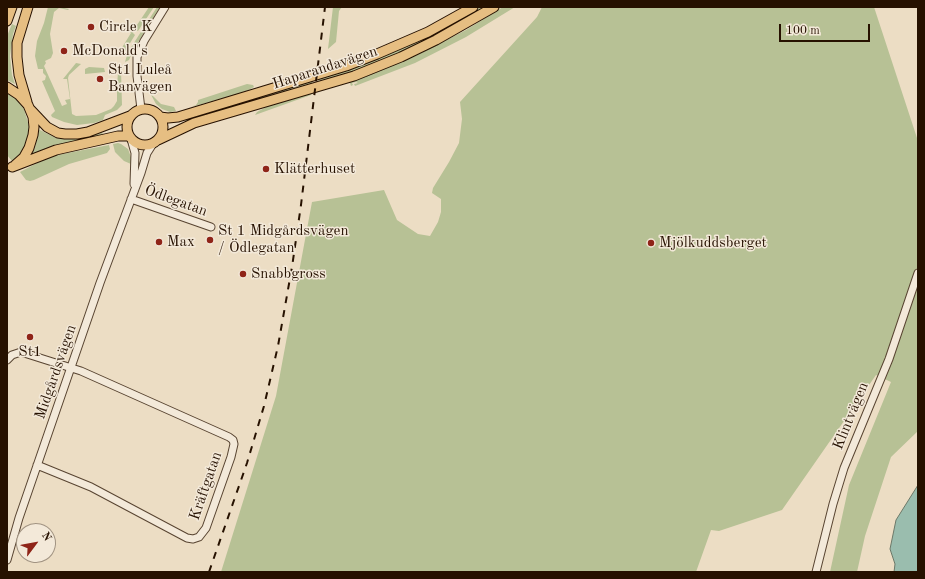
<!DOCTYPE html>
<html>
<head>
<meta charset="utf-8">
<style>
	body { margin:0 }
	#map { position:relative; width:925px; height:579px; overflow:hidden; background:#ecddc4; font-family:"Old Standard TT",serif }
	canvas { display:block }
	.frame { position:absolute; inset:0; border:8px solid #261100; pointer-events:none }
	.north { position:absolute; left:16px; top:523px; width:40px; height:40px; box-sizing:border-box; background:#f3e9d9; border:1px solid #a19382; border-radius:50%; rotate:58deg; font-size:11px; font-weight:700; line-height:16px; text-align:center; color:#261100 }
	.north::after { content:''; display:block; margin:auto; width:14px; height:18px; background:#8f2418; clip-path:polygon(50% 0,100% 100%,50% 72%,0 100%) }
	.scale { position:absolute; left:779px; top:24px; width:91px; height:18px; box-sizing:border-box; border:2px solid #261100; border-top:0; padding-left:5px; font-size:12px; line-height:14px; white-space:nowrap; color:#261100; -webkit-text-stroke:3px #f3e9d9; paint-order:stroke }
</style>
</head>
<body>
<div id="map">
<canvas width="925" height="579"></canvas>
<div class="frame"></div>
<div class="north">N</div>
<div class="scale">100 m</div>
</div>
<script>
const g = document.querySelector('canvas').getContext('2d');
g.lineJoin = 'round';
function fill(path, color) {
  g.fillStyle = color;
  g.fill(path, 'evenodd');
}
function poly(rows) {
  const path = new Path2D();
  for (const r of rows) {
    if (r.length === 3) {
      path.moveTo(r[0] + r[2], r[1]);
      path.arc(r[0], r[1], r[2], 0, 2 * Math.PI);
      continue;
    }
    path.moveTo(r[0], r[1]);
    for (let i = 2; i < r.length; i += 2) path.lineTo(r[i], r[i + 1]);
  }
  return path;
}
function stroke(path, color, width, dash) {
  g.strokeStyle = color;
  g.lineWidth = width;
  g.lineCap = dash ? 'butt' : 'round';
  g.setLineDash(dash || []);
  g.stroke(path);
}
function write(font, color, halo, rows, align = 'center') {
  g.font = font + ' "Old Standard TT",serif';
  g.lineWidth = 3;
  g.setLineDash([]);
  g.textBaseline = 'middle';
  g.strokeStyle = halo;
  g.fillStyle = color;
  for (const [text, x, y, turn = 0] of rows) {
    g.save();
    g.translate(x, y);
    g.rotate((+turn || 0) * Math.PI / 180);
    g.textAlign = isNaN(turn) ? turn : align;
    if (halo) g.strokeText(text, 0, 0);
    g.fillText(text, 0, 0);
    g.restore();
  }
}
fill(poly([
	[48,7,60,7,69,9,68,10,59,8,54,12,50,34,53,53,51,58,45,61,46,63,44,66,62,106,67,104,65,100,70,99,67,79,63,79,76,63,81,64,69,75,68,78,72,114,76,116,96,115,111,109,114,106,117,101,117,90,119,89,117,85,118,73,121,71,122,105,117,110,105,115,103,120,94,123,77,125,64,122,52,117,51,115,55,111,42,81,45,80,46,76,43,73,43,69,38,69,35,56,37,41,44,23],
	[149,7,154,7,138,31,135,30,133,33,135,35,124,53,120,55,118,54,131,33,128,30,130,27,133,23,137,25],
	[157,7,160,7,135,47,129,60,125,62,128,52],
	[333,7,342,7,339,11,336,42,328,49],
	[481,7,487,7,436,36,400,53,346,74,318,81,319,78,345,71,399,50,435,33],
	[503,7,515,7,466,37,415,63,355,86,354,84,358,83,356,82,352,83,353,85,351,86,350,83,344,83,417,55,466,30],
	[542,7,874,7,918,141,918,431,891,457,865,536,857,572,830,572,849,485,891,382,876,375,782,510,719,531,711,530,696,572,221,572,276,396,312,202,384,190,397,220,418,234,430,236,438,222,441,212,441,199,432,193,433,188,449,162,459,143,462,119,460,102,537,17],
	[12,24,16,26,13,34,10,56,12,75,15,84,7,80,7,36],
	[89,67,104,68,105,72,85,74,85,69],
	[313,80,312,83,186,121,185,120,202,113],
	[247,84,253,85,254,87,245,92,191,107,196,105,198,102,198,100],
	[7,92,15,98,24,109,29,126,28,138,26,144,20,154,12,161,7,155],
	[311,92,311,95,294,101,255,115,257,112,268,106],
	[150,93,161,104,174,107,176,111,170,112,162,109,156,104],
	[38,129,56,138,66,139,85,137,102,133,103,134,86,139,55,146,31,155,35,147],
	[118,143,121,144,128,149,132,160,131,164,124,161,115,152,113,144],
	[109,145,110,149,107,153,69,164,34,180,30,181,26,180,20,172,41,161,52,156]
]), '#b7c195');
const water = poly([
	[918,485,918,572,894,572,895,564,890,549,896,520,918,485]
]);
fill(water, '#9abdae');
stroke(water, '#6c7868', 1);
const minor = poly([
	[141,109,137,76,137,57,144,41,165,7],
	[131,139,135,153,134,184],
	[131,199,211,227],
	[7,360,12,355,21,352,81,371,229,437,233,440,234,444,231,457,206,528,199,537,193,539,187,538,91,487,37,465],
	[7,560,19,518,100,283,141,173,147,153,154,142],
	[816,572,833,504,844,468,889,359,918,273]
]);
const major = poly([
	[7,21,12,7],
	[7,87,19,95,28,105,33,117,34,127,33,135,29,148,24,157,15,165],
	[27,102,19,75,17,57,17,43,28,7],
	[145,127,18],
	[30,109,47,127,58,133,65,134,77,134,88,132,130,116],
	[160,117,168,118,178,117,346,66,377,54,428,32,473,7],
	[158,140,194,123,354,76,401,57,436,40,494,7],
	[12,167,56,150,118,136,128,136]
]);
stroke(minor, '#584431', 9);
stroke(major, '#261100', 11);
stroke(minor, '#f3e9d9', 7);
stroke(major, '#e6be82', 9);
stroke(poly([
	[209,572,247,463,264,406,278,346,292,267,301,205,325,7]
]), '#261100', 2, [7, 7]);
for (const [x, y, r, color] of [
	[91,27,4,"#8f2418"],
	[64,51,4,"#8f2418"],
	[100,79,4,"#8f2418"],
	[266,169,4,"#8f2418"],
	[210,240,4,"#8f2418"],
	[159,242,4,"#8f2418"],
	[651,243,4,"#8f2418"],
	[243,274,4,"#8f2418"],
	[30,337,4,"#8f2418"]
]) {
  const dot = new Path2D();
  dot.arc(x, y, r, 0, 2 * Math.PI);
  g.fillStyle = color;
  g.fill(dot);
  stroke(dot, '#f3e9d9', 1.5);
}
write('15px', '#261100', '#f3e9d9', [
	["Circle K",99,27],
	["McDonald's",72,51],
	["St1 Luleå",108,70],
	["Banvägen",108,87],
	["Klätterhuset",274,169],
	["St 1 Midgårdsvägen",218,231],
	["/ Ödlegatan",218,248],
	["Max",167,242],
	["Mjölkuddsberget",659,243],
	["Snabbgross",251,274],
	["St1",30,352,"center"]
], 'left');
write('15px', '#261100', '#f3e9d9', [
	["Haparandavägen",325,68,-18],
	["Ödlegatan",176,201,20],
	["Midgårdsvägen",56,372,-71],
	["Klintvägen",851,416,-68],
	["Kräftgatan",206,486,-71]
]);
</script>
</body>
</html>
